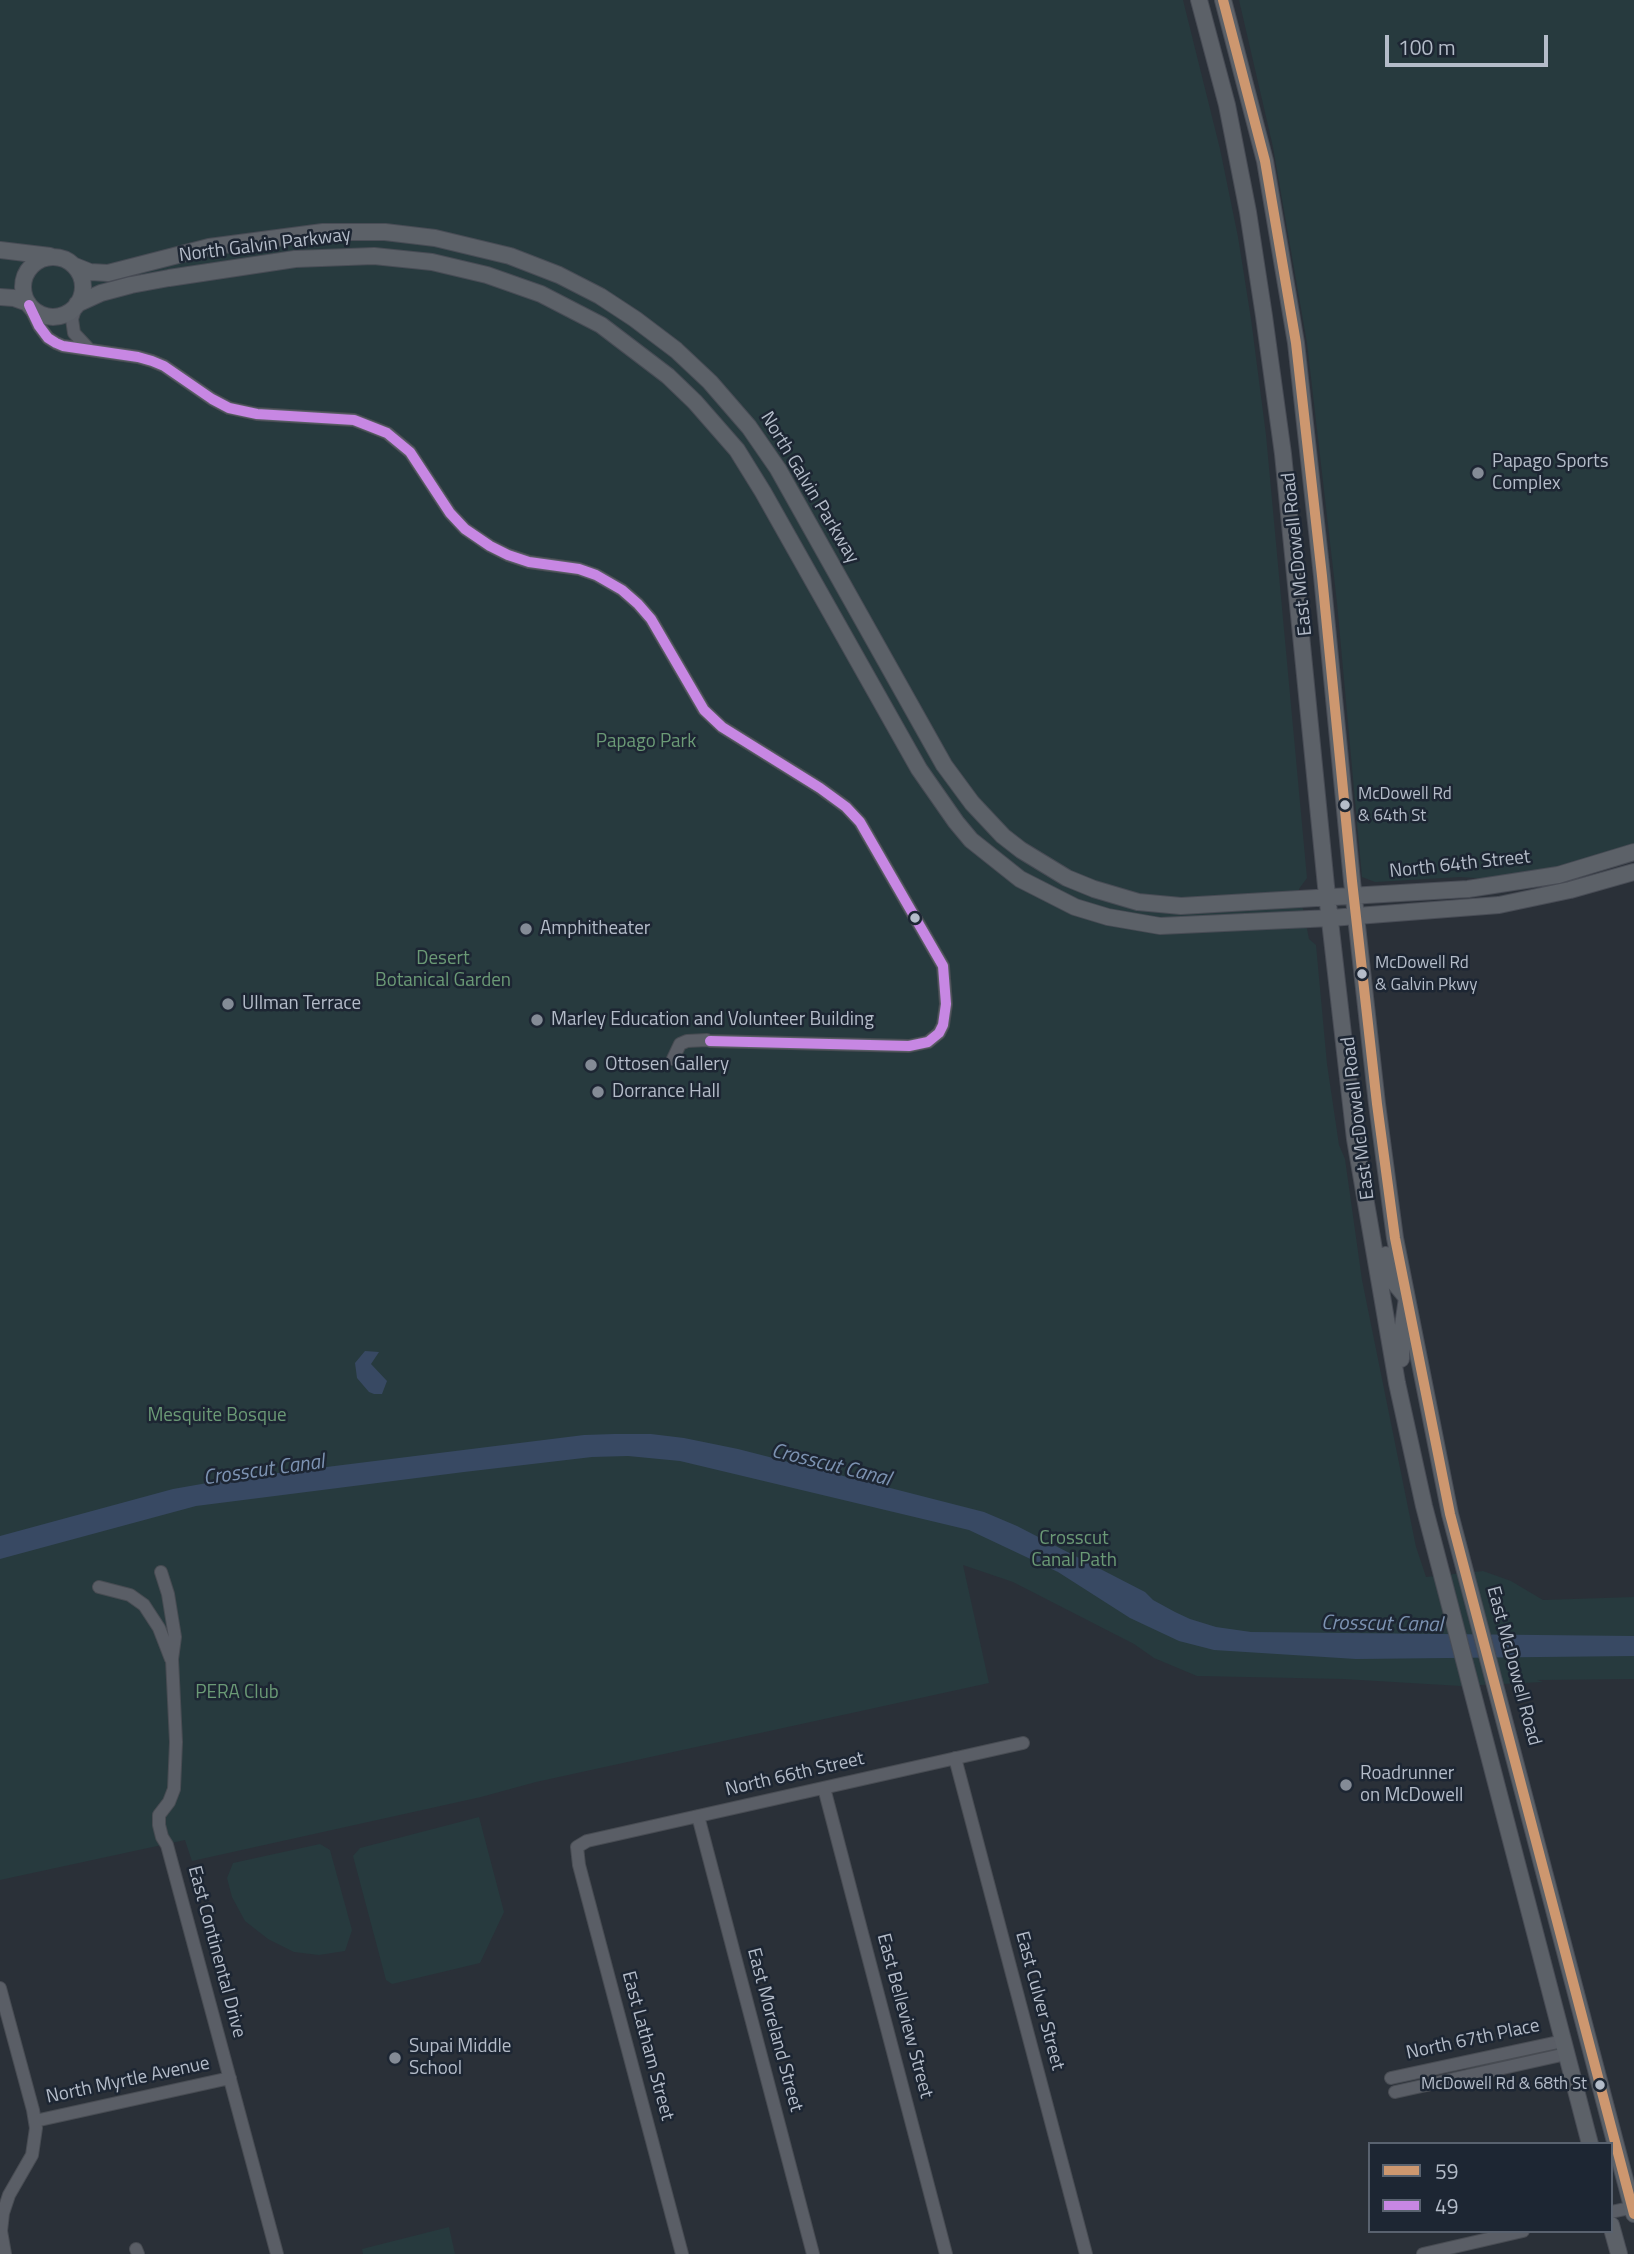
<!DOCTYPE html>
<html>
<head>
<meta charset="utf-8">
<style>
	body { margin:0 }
	#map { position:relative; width:1634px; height:2254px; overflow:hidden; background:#2a3038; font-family:"Titillium Web",sans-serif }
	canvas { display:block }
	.legend { position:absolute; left:1368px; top:2142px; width:245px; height:91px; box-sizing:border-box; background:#1d2633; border:2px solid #59626f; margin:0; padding:9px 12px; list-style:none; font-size:21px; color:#b4bcc9 }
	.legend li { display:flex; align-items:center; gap:14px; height:35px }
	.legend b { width:35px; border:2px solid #59626f }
	.scale { position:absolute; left:1385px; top:35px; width:163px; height:32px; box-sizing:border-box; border:4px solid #b4bcc9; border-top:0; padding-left:9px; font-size:21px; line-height:24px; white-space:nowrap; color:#b4bcc9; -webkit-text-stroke:5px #1d2633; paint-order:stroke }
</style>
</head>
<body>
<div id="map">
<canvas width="1634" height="2254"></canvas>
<ul class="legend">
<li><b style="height:9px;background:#cd976f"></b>59</li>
<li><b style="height:9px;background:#c787e3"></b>49</li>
</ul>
<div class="scale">100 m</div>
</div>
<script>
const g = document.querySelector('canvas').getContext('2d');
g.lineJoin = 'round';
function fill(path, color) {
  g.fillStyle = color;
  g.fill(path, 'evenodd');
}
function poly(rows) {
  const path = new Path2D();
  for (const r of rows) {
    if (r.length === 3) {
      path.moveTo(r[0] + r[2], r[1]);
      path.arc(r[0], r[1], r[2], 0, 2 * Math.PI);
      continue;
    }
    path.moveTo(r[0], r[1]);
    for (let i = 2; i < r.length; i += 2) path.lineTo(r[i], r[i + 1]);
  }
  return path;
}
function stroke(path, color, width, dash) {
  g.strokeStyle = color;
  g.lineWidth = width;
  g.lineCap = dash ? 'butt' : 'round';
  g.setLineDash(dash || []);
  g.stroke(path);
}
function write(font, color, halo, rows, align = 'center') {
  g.font = font + ' "Titillium Web",sans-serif';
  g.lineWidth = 5;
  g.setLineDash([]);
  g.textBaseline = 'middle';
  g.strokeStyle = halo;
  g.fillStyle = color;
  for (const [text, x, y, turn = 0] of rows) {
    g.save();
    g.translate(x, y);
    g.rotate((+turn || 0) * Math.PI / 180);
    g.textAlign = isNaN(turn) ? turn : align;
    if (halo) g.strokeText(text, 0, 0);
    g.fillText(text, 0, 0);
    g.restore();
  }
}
fill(poly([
	[0,0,1183,0,1220,149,1238,237,1251,319,1266,435,1307,878,1299,889,1309,939,1316,945,1327,1064,1339,1145,1345,1159,1362,1280,1416,1547,1426,1577,1483,1571,1511,1581,1543,1600,1634,1597,1634,1679,1537,1680,1543,1682,1461,1686,1343,1679,1197,1676,1154,1658,1134,1644,1013,1582,963,1565,989,1683,536,1782,481,1797,192,1861,185,1840,0,1880],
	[1239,0,1634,0,1634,844,1550,870,1491,879,1460,877,1375,882,1362,877,1337,603,1307,343,1273,147],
	[479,1817,504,1912,480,1963,392,1984,386,1980,353,1856,360,1848],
	[320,1844,330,1850,352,1930,345,1951,319,1955,294,1952,268,1939,245,1921,232,1897,227,1878,233,1863],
	[449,2227,455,2254,363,2254,362,2249]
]), '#273a3e');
fill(poly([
	[365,1351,379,1352,371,1364,387,1381,382,1394,374,1394,369,1392,357,1378,355,1363],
	[614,1434,651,1434,684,1438,738,1449,984,1512,1017,1526,1145,1592,1153,1600,1175,1612,1190,1619,1216,1627,1251,1632,1634,1636,1634,1656,1356,1659,1214,1650,1179,1641,1130,1618,1058,1572,969,1530,680,1461,628,1456,592,1457,464,1472,196,1506,0,1559,0,1536,173,1489,230,1479,584,1435]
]), '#384963');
const minor = poly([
	[29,305,39,326,48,338,56,343,63,346,138,357,152,361,164,366,212,399,229,408,257,414,354,420,387,433,410,452,450,513,465,529,490,546,508,555,529,562,579,569,596,575,622,590,638,604,651,619,704,710,722,727,820,788,846,807,860,822,943,966,946,1004,943,1025,939,1033,928,1042,909,1046,710,1041],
	[76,306,72,319,74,333,89,349],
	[673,1059,680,1044,687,1041,707,1040],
	[161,1572,168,1594,175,1637,172,1659,176,1742,174,1789,169,1802,159,1815,159,1825,162,1837,167,1845,277,2254],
	[99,1587,130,1595,144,1605,159,1628,171,1659],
	[955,1758,1086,2254],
	[824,1788,946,2254],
	[698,1816,813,2254],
	[0,1988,33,2110,36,2128,32,2155,9,2195,3,2213,1,2231,5,2254],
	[1391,2078,1563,2041],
	[1395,2092,1566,2054],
	[35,2121,230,2078],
	[1611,2212,1634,2207],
	[136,2249,138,2254],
	[682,2254,579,1865,577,1847,587,1841,1023,1743],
	[1423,2254,1523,2231]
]);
const major = poly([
	[1199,0,1227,105,1248,212,1264,316,1283,454,1326,886,1355,1139,1397,1383,1424,1506,1590,2144],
	[1223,0,1265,161,1296,343,1322,576,1352,881,1377,1104,1395,1238,1450,1514,1634,2214],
	[0,250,50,256],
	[53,287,30],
	[75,266,90,272,108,273,209,247,323,232,385,232,435,238,510,256,559,275,600,296,635,319,676,350,710,382,749,427,778,469,944,765,972,803,1003,836,1021,850,1067,878,1094,889,1138,902,1181,906,1468,889,1558,875,1634,852],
	[0,297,14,298,28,303],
	[77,304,101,293,131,285,169,278,295,259,374,256,432,262,487,275,541,294,601,325,668,376,695,402,737,450,763,492,919,769,956,822,971,840,1020,879,1075,907,1108,917,1160,926,1331,918,1499,905,1570,890,1634,872],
	[1386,1255,1389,1276,1407,1298,1401,1340,1401,1359],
	[1611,2225,1619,2254]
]);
stroke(minor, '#484c53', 14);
stroke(major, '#484c55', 18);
stroke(minor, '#5a5e66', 12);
stroke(major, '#5c6168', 16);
stroke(poly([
	[1223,0,1265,161,1296,343,1322,576,1352,881,1377,1104,1395,1238,1450,1514,1634,2214]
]), '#cd976f', 10);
stroke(poly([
	[29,305,39,326,48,338,56,343,63,346,138,357,152,361,164,366,212,399,229,408,257,414,354,420,387,433,410,452,450,513,465,529,490,546,508,555,529,562,579,569,596,575,622,590,638,604,651,619,704,710,722,727,820,788,846,807,860,822,943,966,946,1004,943,1025,939,1033,928,1042,909,1046,710,1041]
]), '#c787e3', 10);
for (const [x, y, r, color] of [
	[1478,473,7,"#848b96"],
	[1345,805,6,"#b4bcc9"],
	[915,918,6,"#b4bcc9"],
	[526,929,7,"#848b96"],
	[1362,974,6,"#b4bcc9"],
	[228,1004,7,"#848b96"],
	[537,1020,7,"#848b96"],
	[591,1065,7,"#848b96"],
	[598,1092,7,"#848b96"],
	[1346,1785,7,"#848b96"],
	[395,2058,7,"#848b96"],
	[1600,2085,6,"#b4bcc9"]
]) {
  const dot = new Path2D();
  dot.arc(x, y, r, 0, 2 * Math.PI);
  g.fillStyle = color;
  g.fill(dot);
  stroke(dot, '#1d2633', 2.5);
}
write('17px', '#b4bcc9', '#1d2633', [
	["McDowell Rd",1358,795],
	["& 64th St",1358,817],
	["McDowell Rd",1375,964],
	["& Galvin Pkwy",1375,986],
	["McDowell Rd & 68th St",1587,2085,"right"]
], 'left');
write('19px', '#b4bcc9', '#1d2633', [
	["North Galvin Parkway",265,246,-7],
	["North Galvin Parkway",809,488,59],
	["East McDowell Road",1298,554,-96],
	["North 64th Street",1460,865,-6],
	["East McDowell Road",1359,1118,-97],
	["East McDowell Road",1513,1666,75],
	["North 66th Street",795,1775,-13],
	["East Continental Drive",216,1952,75],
	["East Culver Street",1039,2001,75],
	["East Belleview Street",904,2016,75],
	["East Moreland Street",774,2030,75],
	["North 67th Place",1473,2040,-12],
	["East Latham Street",647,2046,75],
	["North Myrtle Avenue",128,2081,-12]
]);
write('19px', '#b4bcc9', '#1d2633', [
	["Papago Sports",1492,462],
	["Complex",1492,484],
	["Amphitheater",540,929],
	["Ullman Terrace",242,1004],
	["Marley Education and Volunteer Building",551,1020],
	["Ottosen Gallery",605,1065],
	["Dorrance Hall",612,1092],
	["Roadrunner",1360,1774],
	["on McDowell",1360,1796],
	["Supai Middle",409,2047],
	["School",409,2069]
], 'left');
write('19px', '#6b9a76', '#1d2633', [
	["Papago Park",646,742],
	["Desert",443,959],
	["Botanical Garden",443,981],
	["Mesquite Bosque",217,1416],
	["Crosscut",1074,1539],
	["Canal Path",1074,1561],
	["PERA Club",237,1693]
]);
write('italic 21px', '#7c92b1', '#1d2633', [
	["Crosscut Canal",831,1466,14],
	["Crosscut Canal",264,1471,-8],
	["Crosscut Canal",1382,1625,1]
]);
</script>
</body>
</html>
